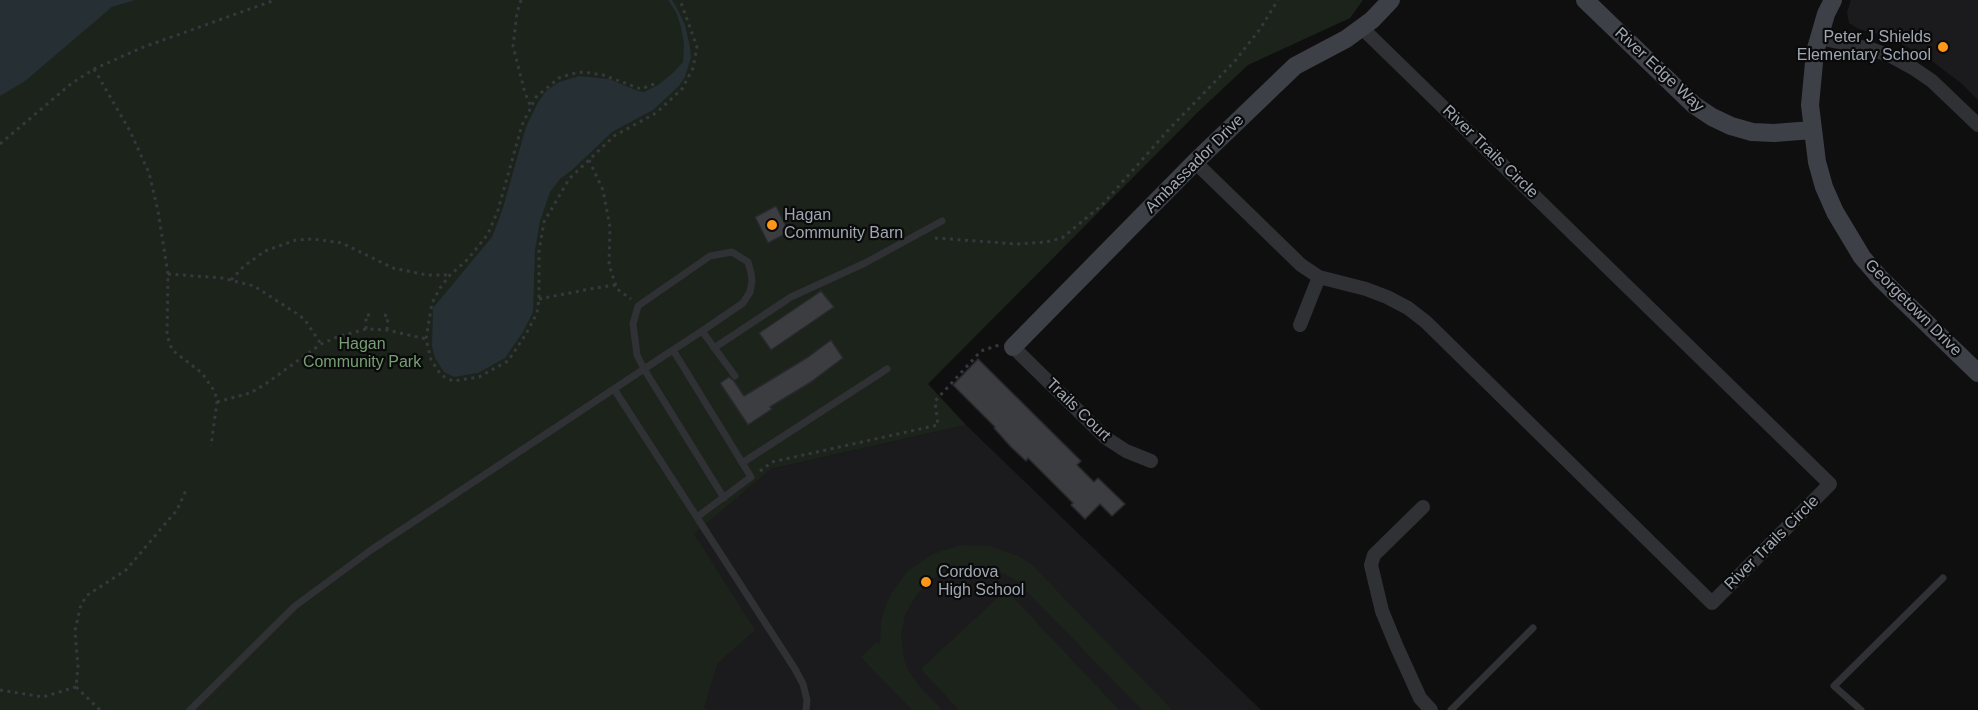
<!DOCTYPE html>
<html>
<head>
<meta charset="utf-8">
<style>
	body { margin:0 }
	canvas { display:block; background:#0f0f10 }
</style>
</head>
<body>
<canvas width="1978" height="710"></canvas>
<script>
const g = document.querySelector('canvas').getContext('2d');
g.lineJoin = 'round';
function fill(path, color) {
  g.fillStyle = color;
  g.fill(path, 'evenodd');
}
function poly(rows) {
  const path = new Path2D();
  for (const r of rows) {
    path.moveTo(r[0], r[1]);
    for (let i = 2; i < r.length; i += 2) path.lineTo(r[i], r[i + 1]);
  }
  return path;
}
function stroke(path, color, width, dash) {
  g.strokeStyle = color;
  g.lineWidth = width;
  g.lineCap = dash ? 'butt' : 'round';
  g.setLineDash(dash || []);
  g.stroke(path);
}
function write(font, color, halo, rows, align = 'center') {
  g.font = font + ' Helvetica,sans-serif';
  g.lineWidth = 4.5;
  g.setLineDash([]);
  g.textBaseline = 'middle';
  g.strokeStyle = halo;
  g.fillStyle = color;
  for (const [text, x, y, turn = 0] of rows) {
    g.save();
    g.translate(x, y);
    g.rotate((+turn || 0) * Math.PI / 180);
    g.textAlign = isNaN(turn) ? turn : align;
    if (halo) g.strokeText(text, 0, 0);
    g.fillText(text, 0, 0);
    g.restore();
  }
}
fill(poly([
	[1851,0,1978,0,1978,100,1961,83,1928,58,1888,37,1859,29,1849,23,1847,12],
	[966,425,1261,710,703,710,718,663,754,630,693,534,771,469]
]), '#1b1b1d');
fill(poly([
	[127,0,1363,0,1350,18,1248,65,1197,113,928,384,966,425,771,469,694,534,755,630,718,663,704,708,709,710,0,710,0,93,112,7],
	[961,545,990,546,1018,556,1031,564,1172,710,1142,710,1017,581,997,570,975,566,953,569,932,579,916,595,905,615,901,637,904,659,908,670,921,688,942,710,912,710,861,657,877,642,880,644,881,622,885,608,891,594,908,571,933,554],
	[1006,590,1119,710,959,710,921,669]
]), '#1b231b');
fill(poly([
	[0,0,135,0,112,7,25,81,0,96],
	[668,0,672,0,677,8,685,25,690,47,691,57,685,77,679,86,653,110,612,132,572,170,560,179,550,192,540,221,535,250,533,312,523,332,505,358,478,373,454,377,444,372,435,358,432,346,433,308,492,237,502,211,526,127,537,104,546,91,559,82,579,76,609,79,638,91,644,92,658,85,674,72,683,62,684,44,681,27,676,12]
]), '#252f34');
const building = poly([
	[776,206,789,232,768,243,755,217,776,206],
	[821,291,834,307,771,350,759,333,821,291],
	[831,340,843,358,811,382,770,407,772,409,748,425,720,383,729,377,734,381,744,396,808,357,831,340],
	[978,359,1081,461,1077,465,1094,482,1098,478,1125,504,1112,516,1100,504,1085,519,1071,505,1073,503,1028,458,1026,461,1011,447,994,428,995,427,953,385,978,359]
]);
fill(building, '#3b3d40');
stroke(building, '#29292c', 1.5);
stroke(poly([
	[521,0,517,13,513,46,525,93,531,107],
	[94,69,130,131,149,173,158,211,168,274,167,335,172,350,202,373,215,392,217,402,211,446],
	[654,84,641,89,603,75,583,72,571,74,559,78,536,97,522,125,498,210,488,234,468,259,450,275,440,288,432,303,426,339,431,360,441,375,453,381,479,377,508,361,526,334,537,313,539,299,539,251,544,222,569,179,614,136,656,113,682,89,693,68,697,47,680,0],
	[0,144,72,83,94,69,141,48,275,0],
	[589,160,603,190,610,227,609,265,617,289,631,299],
	[935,238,1017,244,1046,242,1062,238,1102,205,1171,127,1235,61,1260,29,1278,0],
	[168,274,222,278,254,286,299,315,305,320,321,344],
	[231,280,244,266,265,251,296,240,313,239,342,243,393,268,427,275,449,275],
	[539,299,595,288,616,285],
	[384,315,388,316,387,330],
	[366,329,366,315,370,315],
	[217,402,250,393,264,385,321,344,337,337,366,329,387,330,426,339],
	[760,471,772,462,938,425,935,401,981,351,999,345],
	[76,687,100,710],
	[0,690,43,697,76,687,78,667,75,631,80,608,86,596,126,570,177,510,187,488]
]), '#36383d', 3, [3, 4.5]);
stroke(poly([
	[702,331,735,376],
	[714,348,791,297,865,263,942,221],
	[673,350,751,477,697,517],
	[614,389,795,669,803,684,807,700,806,710],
	[742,463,887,369],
	[190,710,295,606,371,550,644,369,702,331,743,303,750,292,752,281,751,273,748,262,732,252,710,256,638,306,633,324,637,355,644,369,724,498],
	[1451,710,1533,628],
	[1861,710,1834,686,1943,578]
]), '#303135', 7);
stroke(poly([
	[1819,38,1871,49,1893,57,1913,68,1932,81,1978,125],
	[1195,162,1301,265,1319,277,1366,289,1387,297,1408,308,1426,322,1712,603,1830,484,1362,28],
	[1300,325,1319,277],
	[1013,347,1106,438,1126,451,1151,461],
	[1423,507,1374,555,1371,565,1382,611,1396,645,1420,698,1431,710]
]), '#303135', 14);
stroke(poly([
	[1585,0,1694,105,1712,117,1731,126,1752,132,1774,133,1812,130],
	[1833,0,1826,14,1815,52,1810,105,1817,162,1824,187,1835,212,1862,257,1880,278,1978,373],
	[1013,347,1195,162,1295,66,1346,39,1372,20,1391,0]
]), '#3d4046', 18);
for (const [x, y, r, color] of [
	[1943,47,6,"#fe9719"],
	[772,225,6,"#fe9719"],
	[926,582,6,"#fe9719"]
]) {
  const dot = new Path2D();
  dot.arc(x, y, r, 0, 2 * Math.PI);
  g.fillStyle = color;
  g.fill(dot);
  stroke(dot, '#0a0a0b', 2);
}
write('16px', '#9fa7b2', '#0a0a0b', [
	["Peter J Shields",1931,38,"right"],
	["Elementary School",1931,56,"right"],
	["Hagan",784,216],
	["Community Barn",784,234],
	["Cordova",938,573],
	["High School",938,591]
], 'left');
write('16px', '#9fa7b2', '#0a0a0b', [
	["River Edge Way",1659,70,43],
	["River Trails Circle",1490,152,44],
	["Ambassador Drive",1195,164,-45],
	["Georgetown Drive",1913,308,45],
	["Trails Court",1078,410,44],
	["River Trails Circle",1772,543,-45]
]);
write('16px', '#769f74', '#0a0a0b', [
	["Hagan",362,345],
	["Community Park",362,363]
]);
</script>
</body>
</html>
